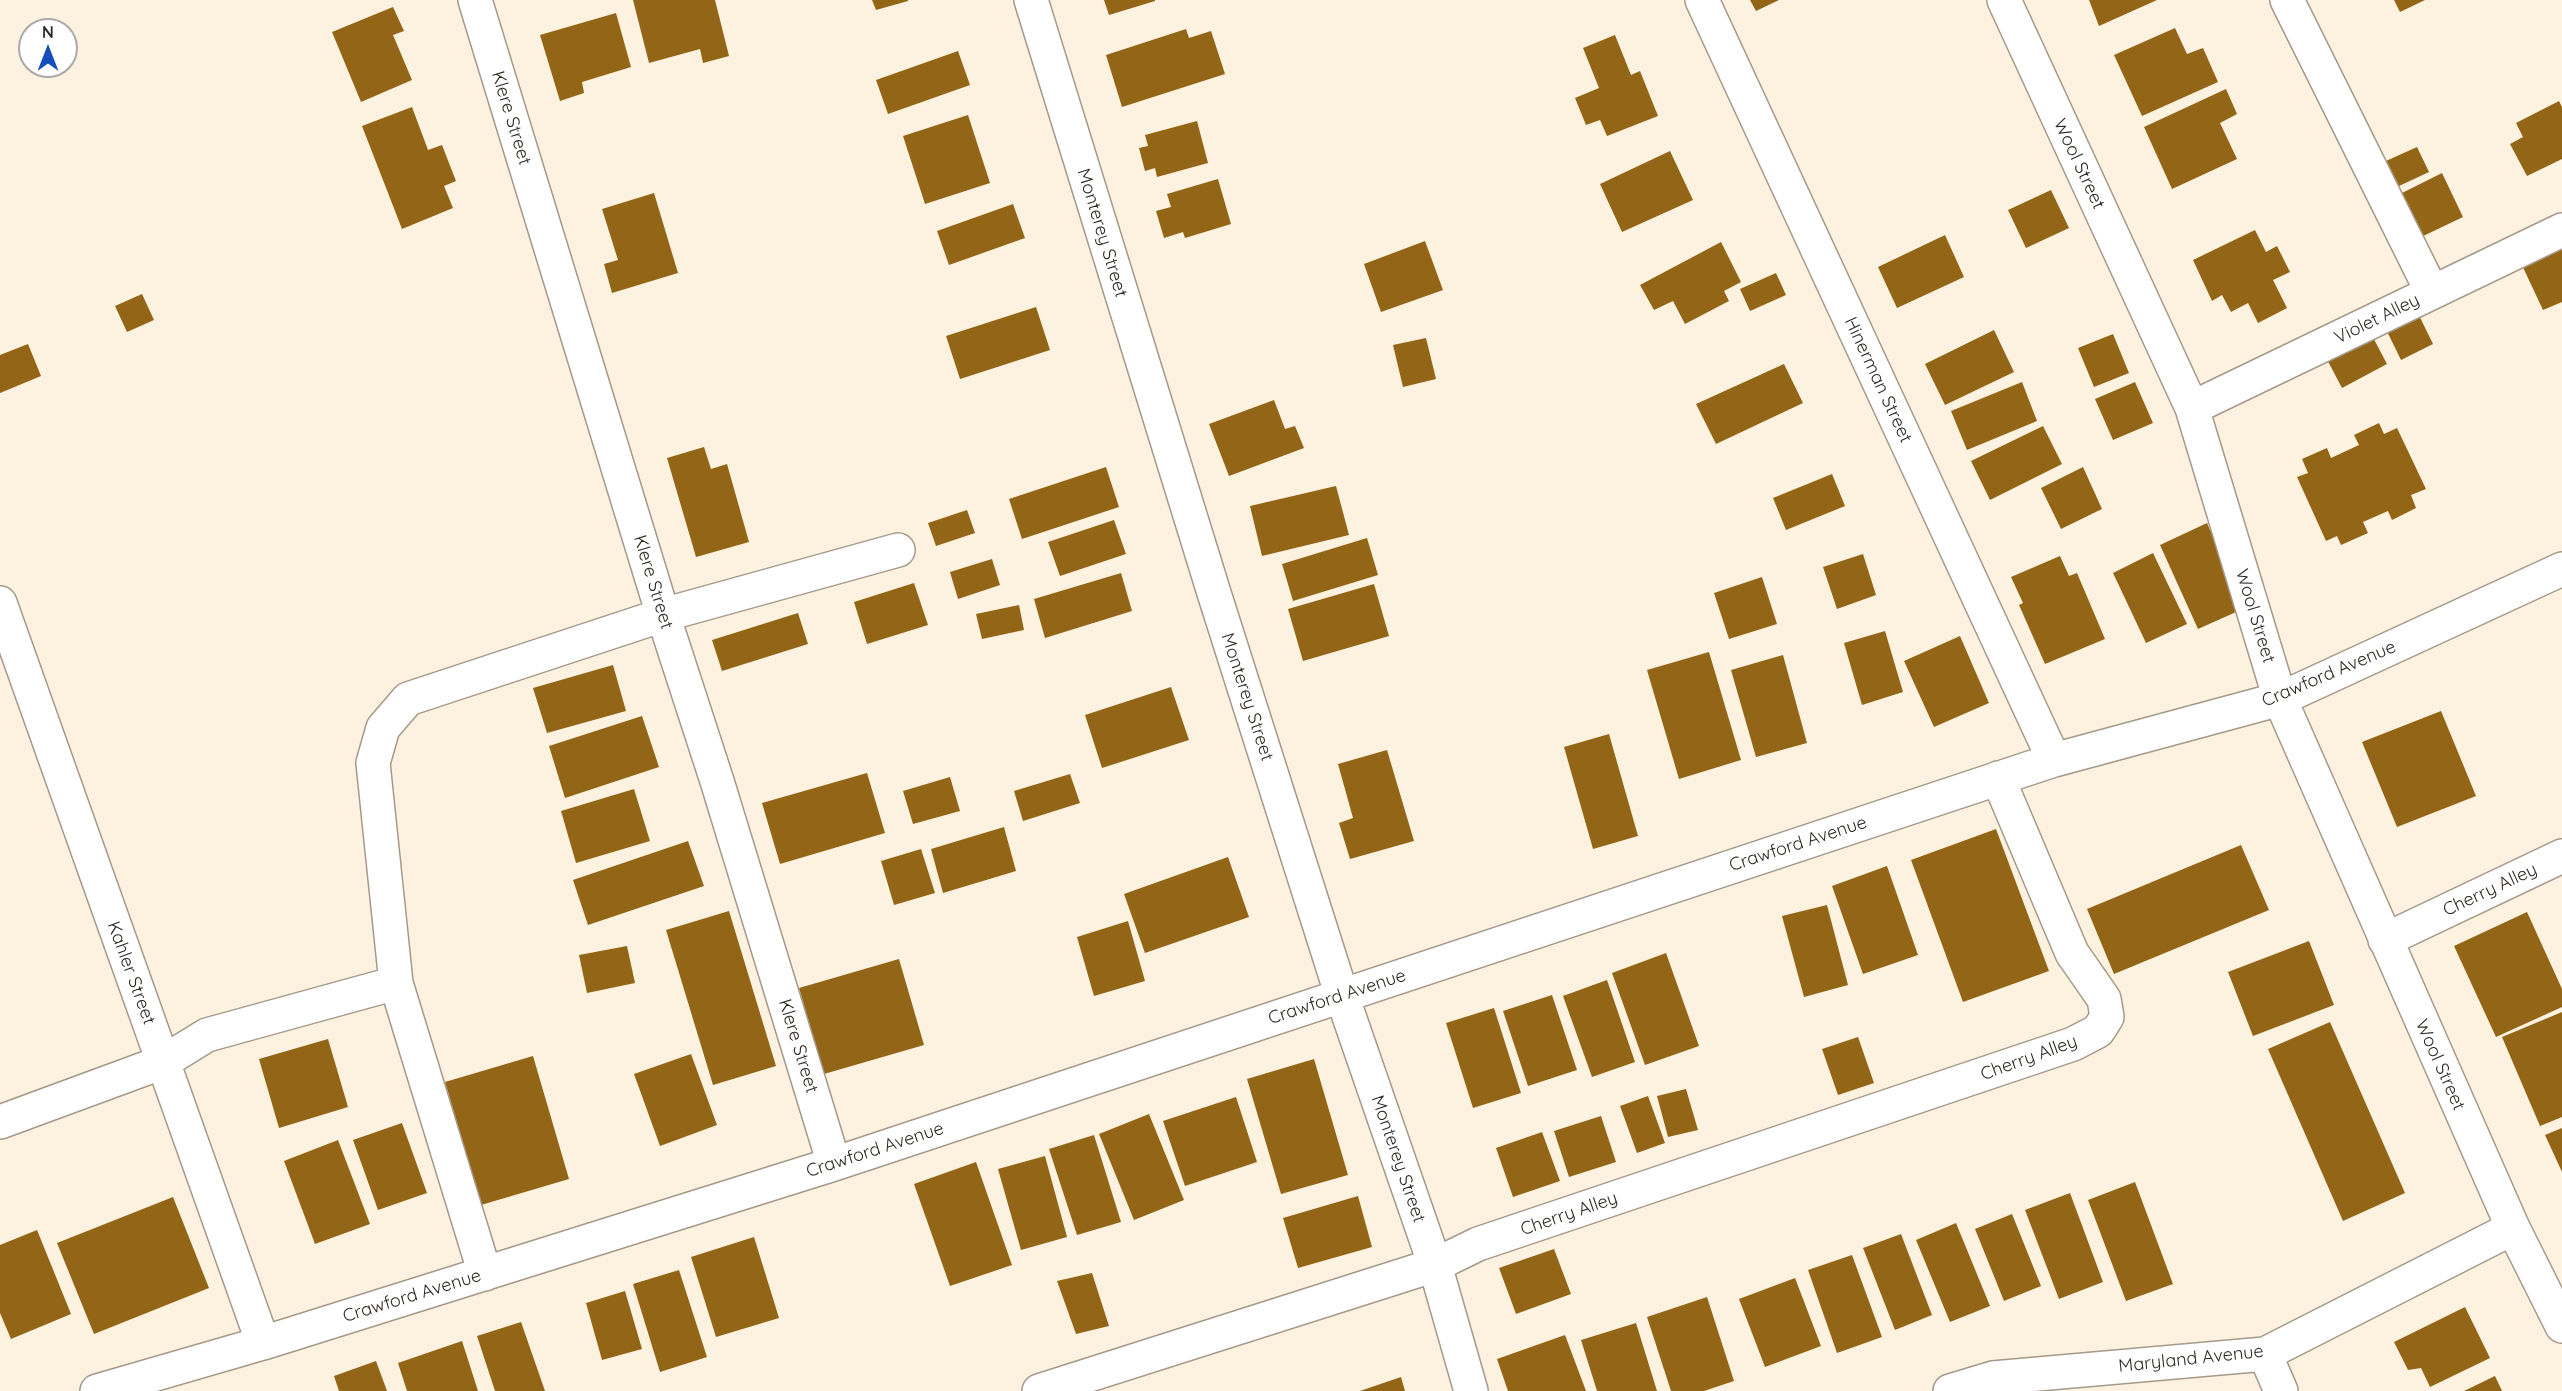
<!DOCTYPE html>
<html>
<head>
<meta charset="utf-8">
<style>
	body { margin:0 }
	#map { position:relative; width:2562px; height:1391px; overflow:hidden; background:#fdf1df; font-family:Quicksand,sans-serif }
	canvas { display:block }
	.north { position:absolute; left:18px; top:18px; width:60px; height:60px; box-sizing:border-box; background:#fff; border:2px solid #aba9a7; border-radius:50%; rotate:0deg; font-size:16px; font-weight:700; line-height:24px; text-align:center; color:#2d2822 }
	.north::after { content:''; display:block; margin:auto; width:21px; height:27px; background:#154eba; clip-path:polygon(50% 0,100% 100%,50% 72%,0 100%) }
</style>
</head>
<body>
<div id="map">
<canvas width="2562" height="1391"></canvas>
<div class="north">N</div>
</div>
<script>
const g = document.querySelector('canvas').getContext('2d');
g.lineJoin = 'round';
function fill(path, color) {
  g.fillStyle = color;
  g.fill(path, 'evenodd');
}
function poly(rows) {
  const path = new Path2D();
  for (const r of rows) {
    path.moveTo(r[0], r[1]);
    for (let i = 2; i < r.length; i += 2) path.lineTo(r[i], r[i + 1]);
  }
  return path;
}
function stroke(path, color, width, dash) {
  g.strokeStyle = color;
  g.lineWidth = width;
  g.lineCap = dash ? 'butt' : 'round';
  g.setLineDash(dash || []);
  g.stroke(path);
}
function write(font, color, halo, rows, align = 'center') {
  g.font = font + ' Quicksand,sans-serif';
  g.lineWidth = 6;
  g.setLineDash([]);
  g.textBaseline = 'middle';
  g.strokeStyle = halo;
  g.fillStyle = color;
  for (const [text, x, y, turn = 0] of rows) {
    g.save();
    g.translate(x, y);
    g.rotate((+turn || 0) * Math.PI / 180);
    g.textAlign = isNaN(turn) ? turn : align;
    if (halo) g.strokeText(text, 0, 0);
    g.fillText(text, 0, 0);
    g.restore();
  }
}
fill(poly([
	[633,0,715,0,729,56,703,63,700,49,649,63],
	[872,0,908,0,908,1,876,10],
	[1104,0,1155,0,1155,1,1109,15],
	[1750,0,1779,0,1756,11],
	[2089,0,2157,0,2099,26],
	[2394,0,2425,0,2400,12],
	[393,7,404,31,393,35,412,80,361,102,332,32],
	[616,13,631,67,582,82,584,93,560,101,540,35],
	[2175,28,2187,54,2203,48,2218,82,2142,116,2114,55],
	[1186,29,1189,38,1211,31,1225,74,1122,107,1106,55],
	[1615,35,1631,75,1640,71,1658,116,1607,136,1600,120,1586,125,1575,98,1599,88,1583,48],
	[958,51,970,85,888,114,876,80],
	[2226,89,2237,114,2220,123,2237,159,2172,189,2144,127],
	[2559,101,2562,107,2562,159,2527,176,2510,144,2523,137,2516,123],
	[412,107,428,150,442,145,456,181,444,186,453,208,402,229,362,126],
	[968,115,990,183,925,204,903,136],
	[1197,121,1208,163,1157,177,1155,168,1145,171,1139,148,1148,146,1145,135],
	[2417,147,2429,172,2399,186,2386,161],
	[1670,151,1693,200,1622,232,1600,184],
	[2442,173,2463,217,2419,238,2398,195],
	[1218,179,1231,224,1185,238,1183,232,1164,238,1156,211,1171,207,1167,194],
	[2051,190,2069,228,2026,248,2008,210],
	[654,193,678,273,612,293,604,264,618,260,602,209],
	[1013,204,1025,238,949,265,937,231],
	[2255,230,2266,252,2277,246,2290,272,2273,280,2287,308,2258,323,2248,303,2231,312,2222,295,2212,301,2193,260],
	[1945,235,1964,277,1897,308,1878,267],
	[1425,241,1443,290,1381,312,1364,264],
	[2562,241,2562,302,2543,310,2520,261],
	[1721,242,1741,282,1724,291,1729,301,1685,324,1673,301,1654,310,1640,285],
	[1776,273,1786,295,1750,311,1740,289],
	[142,294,154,320,127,332,115,306],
	[2412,301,2433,344,2401,360,2380,317],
	[1036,307,1050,350,960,379,946,336],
	[2367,326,2387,364,2342,388,2322,350],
	[1994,330,2014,372,1945,405,1925,364],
	[2113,334,2129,373,2094,387,2078,348],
	[1426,338,1436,379,1403,387,1393,345],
	[28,344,41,376,0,393,0,355],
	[1784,364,1803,403,1716,444,1696,404],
	[2022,382,2037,421,1967,450,1951,411],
	[2135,382,2153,423,2113,440,2095,399],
	[1274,400,1285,429,1295,426,1304,448,1229,476,1209,424],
	[2379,423,2384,434,2397,428,2426,489,2411,495,2416,508,2392,520,2388,511,2363,522,2368,533,2341,545,2337,536,2326,541,2297,477,2308,473,2302,459,2327,448,2331,458,2359,445,2354,435],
	[2043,426,2062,464,1990,500,1971,461],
	[704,447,711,469,727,464,749,542,696,557,667,458],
	[1106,467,1119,507,1022,539,1009,499],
	[2083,467,2102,509,2061,529,2041,488],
	[1832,474,1845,506,1786,530,1773,498],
	[1336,486,1349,535,1262,556,1250,506],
	[967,510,975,533,936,546,928,523],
	[1114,520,1126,554,1060,576,1048,542],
	[2207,523,2245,608,2198,629,2160,545],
	[1367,538,1378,575,1293,601,1282,564],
	[2153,553,2187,624,2146,643,2113,573],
	[1863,554,1876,595,1837,609,1823,567],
	[2060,556,2069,576,2077,573,2105,639,2045,664,2019,605,2023,603,2011,577],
	[992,559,1000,585,958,599,950,572],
	[1121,573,1132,611,1045,638,1034,599],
	[1762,577,1777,624,1729,639,1714,593],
	[914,583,928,625,867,644,854,602],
	[1374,584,1389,636,1303,661,1288,609],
	[1019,605,1024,630,982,639,976,614],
	[798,613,808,644,722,671,712,640],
	[1885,631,1903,692,1862,705,1844,643],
	[1960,636,1989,703,1934,727,1904,661],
	[1709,652,1741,760,1679,779,1647,670],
	[1783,655,1807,743,1756,757,1731,670],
	[613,665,626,711,547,733,533,688],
	[1171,687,1189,740,1102,768,1085,715],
	[2441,711,2476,796,2397,827,2362,742],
	[642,716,659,767,565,798,549,746],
	[1609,734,1638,836,1593,849,1564,747],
	[1387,750,1414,841,1350,859,1339,823,1353,818,1338,764],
	[867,773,885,833,780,864,762,803],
	[1070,774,1080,803,1023,821,1014,791],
	[950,777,960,811,913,824,903,791],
	[634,789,650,841,576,863,561,811],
	[1004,827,1016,871,943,893,931,849],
	[1996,829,2049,971,1963,1002,1911,860],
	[688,841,704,886,588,925,573,880],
	[2241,845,2269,910,2114,974,2087,909],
	[921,849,935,893,894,905,881,861],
	[1228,857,1249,917,1145,953,1124,894],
	[1887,866,1918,955,1863,974,1832,886],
	[1827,905,1848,985,1804,997,1782,916],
	[729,911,776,1066,713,1085,666,930],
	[2527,912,2562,989,2562,1007,2496,1037,2454,946],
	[1128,921,1145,981,1094,996,1077,937],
	[2309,941,2334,1005,2253,1036,2228,972],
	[627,946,635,983,587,993,579,955],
	[1666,953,1699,1046,1645,1065,1612,973],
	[899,959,924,1045,824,1074,799,988],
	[1607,980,1635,1062,1592,1077,1563,996],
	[1552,995,1577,1070,1528,1086,1503,1011],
	[1494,1008,1521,1093,1473,1108,1446,1023],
	[2562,1012,2562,1117,2540,1126,2502,1037],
	[2330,1022,2405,1193,2343,1221,2268,1049],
	[1858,1037,1874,1083,1838,1095,1822,1049],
	[328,1039,348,1107,279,1128,259,1059],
	[691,1054,717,1125,660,1146,634,1074],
	[533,1056,569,1179,481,1205,445,1082],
	[1314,1059,1348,1175,1281,1194,1247,1079],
	[1686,1089,1698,1130,1668,1137,1657,1096],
	[1648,1096,1665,1143,1637,1153,1620,1106],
	[1236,1097,1257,1162,1185,1186,1163,1121],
	[1149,1114,1184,1200,1134,1220,1099,1134],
	[1601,1116,1616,1162,1569,1177,1554,1131],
	[402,1123,427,1193,378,1210,353,1140],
	[2562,1128,2562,1172,2545,1135],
	[1542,1132,1560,1181,1513,1197,1496,1148],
	[1094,1135,1121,1222,1077,1235,1049,1149],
	[338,1140,370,1224,315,1244,284,1161],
	[1045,1156,1067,1237,1021,1250,998,1169],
	[976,1162,1012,1265,950,1286,914,1184],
	[2135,1182,2173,1284,2126,1301,2088,1200],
	[2070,1193,2103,1282,2059,1299,2025,1210],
	[1358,1196,1372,1247,1298,1268,1283,1218],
	[173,1197,209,1288,94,1334,57,1243],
	[2012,1214,2041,1286,2004,1301,1975,1229],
	[1956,1223,1990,1306,1950,1322,1916,1240],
	[37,1230,71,1314,11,1339,0,1313,0,1245],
	[1901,1234,1932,1315,1895,1330,1863,1248],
	[754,1237,779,1318,716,1337,691,1257],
	[1554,1249,1571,1294,1516,1314,1499,1268],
	[1852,1255,1882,1337,1837,1353,1808,1270],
	[679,1270,707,1357,660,1372,633,1284],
	[1092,1273,1109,1326,1076,1334,1057,1281],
	[1795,1278,1821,1346,1765,1367,1739,1299],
	[625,1291,642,1349,602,1360,586,1303],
	[1707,1297,1734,1381,1704,1391,1671,1391,1647,1317],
	[2465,1307,2490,1358,2430,1387,2421,1368,2408,1370,2394,1342],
	[521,1322,545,1391,495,1391,477,1336],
	[1636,1323,1657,1391,1597,1391,1581,1340],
	[1565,1335,1586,1391,1508,1391,1497,1359],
	[462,1341,478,1391,407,1391,398,1363],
	[376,1361,387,1391,339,1391,334,1376],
	[2495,1376,2502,1391,2464,1391],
	[1401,1377,1405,1391,1360,1391]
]), '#936516');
const minor = poly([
	[475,0,663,615,717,781,834,1164],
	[1031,0,1214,593,1342,996,1435,1265,1471,1391],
	[1702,0,2054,760],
	[2004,0,2192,408,2280,699,2513,1228,2562,1326],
	[2287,0,2432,292],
	[2192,408,2562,230],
	[0,603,263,1343],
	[2385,940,2562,856],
	[0,1122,163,1062,207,1035,396,983],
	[485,1274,396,983,373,763,383,728,408,699,663,615,898,550],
	[2265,1354,2281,1391],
	[97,1391,263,1343,834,1164,2054,760,2280,699,2562,569],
	[1039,1391,1435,1265,1478,1244,2073,1044,2098,1031,2107,1017,2104,999,2072,953,1998,778],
	[1950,1391,1993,1378,2265,1354,2513,1228]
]);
stroke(minor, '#a59989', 36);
stroke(minor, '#fff', 33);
write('18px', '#2d2822', '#fff', [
	["Klere Street",511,118,73],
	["Wool Street",2079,164,65],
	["Monterey Street",1102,233,73],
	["Violet Alley",2377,319,-26],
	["Hinerman Street",1878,380,65],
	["Klere Street",653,582,73],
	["Wool Street",2255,616,73],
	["Crawford Avenue",2329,674,-23],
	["Monterey Street",1247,697,72],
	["Crawford Avenue",1798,844,-18],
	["Cherry Alley",2490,890,-25],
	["Kahler Street",131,973,70],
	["Crawford Avenue",1337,997,-18],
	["Klere Street",798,1046,73],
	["Cherry Alley",2029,1058,-20],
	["Wool Street",2440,1065,66],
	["Crawford Avenue",875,1150,-18],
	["Monterey Street",1398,1159,71],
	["Cherry Alley",1569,1214,-19],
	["Crawford Avenue",412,1296,-17],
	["Maryland Avenue",2191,1359,-6]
]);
</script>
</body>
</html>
